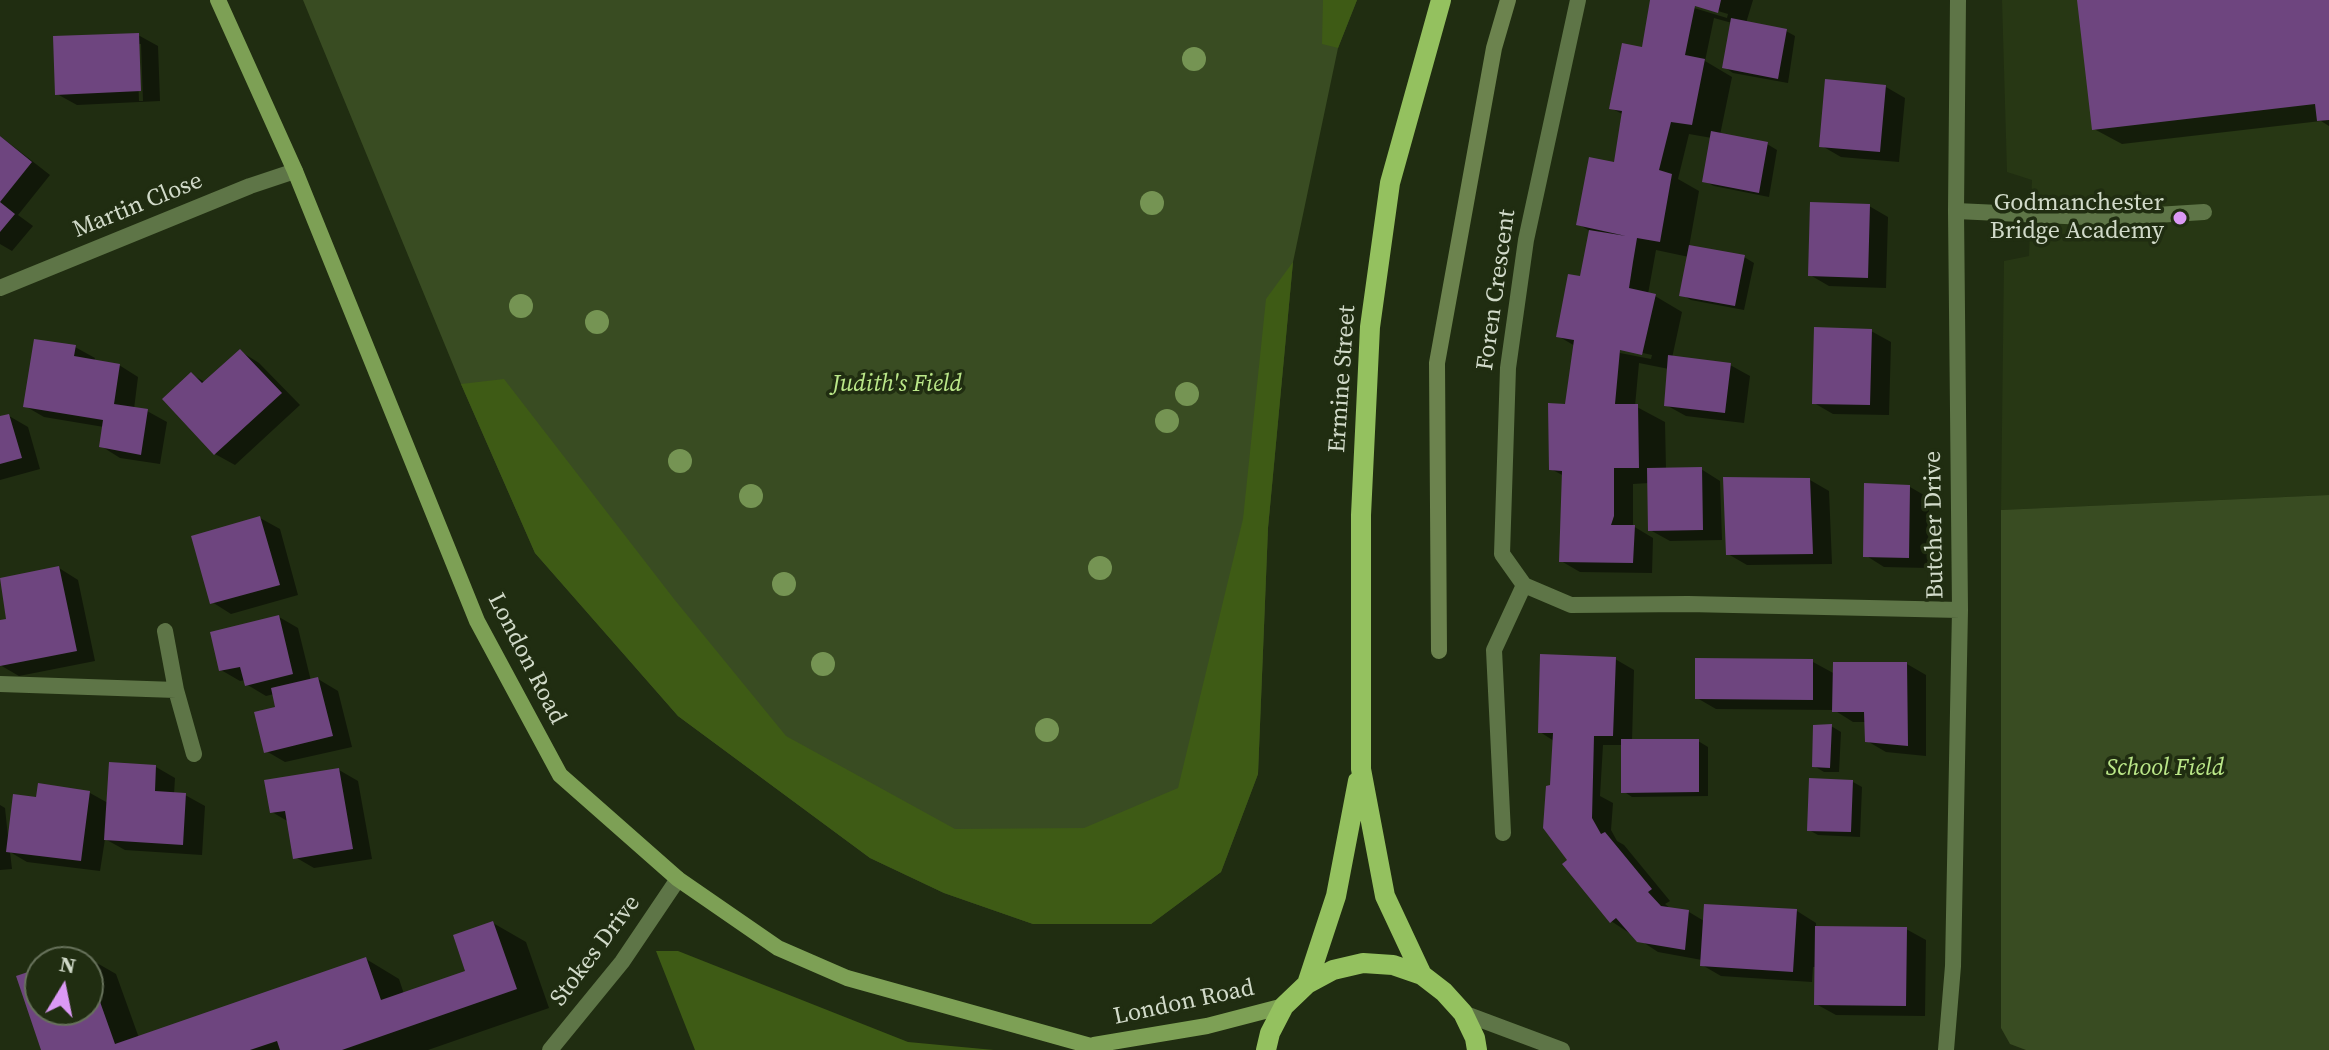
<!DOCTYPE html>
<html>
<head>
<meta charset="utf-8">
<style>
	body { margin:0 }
	#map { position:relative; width:2329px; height:1050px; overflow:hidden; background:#202d11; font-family:"Source Serif 4",serif }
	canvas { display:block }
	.north { position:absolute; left:24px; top:946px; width:80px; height:80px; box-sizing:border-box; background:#202d11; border:2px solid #67725b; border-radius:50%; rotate:10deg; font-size:22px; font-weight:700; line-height:32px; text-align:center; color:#d1dac9 }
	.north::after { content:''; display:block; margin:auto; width:28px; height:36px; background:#db99f5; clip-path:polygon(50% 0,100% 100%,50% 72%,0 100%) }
</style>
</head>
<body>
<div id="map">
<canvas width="2329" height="1050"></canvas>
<div class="north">N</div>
</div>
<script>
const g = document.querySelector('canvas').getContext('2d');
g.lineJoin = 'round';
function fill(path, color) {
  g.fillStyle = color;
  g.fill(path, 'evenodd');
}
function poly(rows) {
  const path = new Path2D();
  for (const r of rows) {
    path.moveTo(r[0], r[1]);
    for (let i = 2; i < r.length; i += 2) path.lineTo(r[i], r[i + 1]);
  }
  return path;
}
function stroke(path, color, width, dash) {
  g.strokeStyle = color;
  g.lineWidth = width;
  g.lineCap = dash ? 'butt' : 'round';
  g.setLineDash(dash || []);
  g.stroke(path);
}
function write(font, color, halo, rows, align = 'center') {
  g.font = font + ' "Source Serif 4",serif';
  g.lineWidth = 7;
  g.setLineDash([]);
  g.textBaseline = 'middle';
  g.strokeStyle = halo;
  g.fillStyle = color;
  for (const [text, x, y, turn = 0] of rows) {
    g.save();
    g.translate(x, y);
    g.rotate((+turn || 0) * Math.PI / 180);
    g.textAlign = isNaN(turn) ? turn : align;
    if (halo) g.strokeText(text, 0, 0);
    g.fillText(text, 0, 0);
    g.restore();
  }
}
fill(poly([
	[2002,0,2329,0,2329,495,2001,510,2004,261,2029,256,2032,180,2007,172]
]), '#273714');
fill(poly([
	[303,0,1357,0,1338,48,1293,262,1268,528,1258,774,1221,872,1151,924,1033,924,944,893,870,858,678,716,535,553,461,384],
	[2329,495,2329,1050,2026,1050,2010,1044,2001,1028,2001,510]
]), '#394c22');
fill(poly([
	[1323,0,1357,0,1338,48,1322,44],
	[1293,262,1268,528,1258,774,1221,872,1151,924,1033,924,944,893,870,858,678,716,535,553,461,384,504,379,674,599,786,736,955,829,1084,828,1178,788,1243,519,1266,299],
	[656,951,678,951,908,1042,994,1050,695,1050]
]), '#3e5b15');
fill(poly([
	[1652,0,1753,0,1746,23,1786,31,1795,36,1788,83,1733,73,1724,67,1732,23,1714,18,1705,61,1732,77,1720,135,1767,144,1777,150,1769,197,1714,186,1704,181,1712,138,1689,134,1678,179,1699,191,1689,247,1744,257,1754,263,1744,310,1691,300,1682,295,1689,257,1656,250,1648,294,1655,296,1682,312,1672,358,1730,365,1750,376,1744,423,1686,416,1666,405,1669,369,1639,363,1635,406,1665,422,1666,470,1701,469,1720,481,1722,540,1670,541,1650,530,1649,483,1633,484,1633,526,1653,538,1652,573,1580,572,1561,561,1564,476,1551,469,1567,405,1575,346,1558,336,1591,282,1590,231,1578,224,1625,166,1624,115,1611,108,1643,49],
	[1688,2,1728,14,1727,18,1694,8],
	[1615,347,1652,355,1651,359,1620,353],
	[2079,0,2329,0,2329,126,2321,121,2122,144,2094,129],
	[138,35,158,46,160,101,77,105,57,94],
	[137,44,141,44,143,101,139,101],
	[1886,87,1905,98,1899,162,1841,157,1822,146],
	[0,136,50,175,18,215,33,226,12,251,0,244],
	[1869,206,1888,217,1886,288,1829,286,1810,275],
	[1871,331,1891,342,1889,415,1833,414,1814,403],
	[75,347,95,358,94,362,119,365,138,377,134,409,147,411,167,422,160,464,120,458,101,446,104,427,44,417,25,406],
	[240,351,259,363,300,405,235,465,215,454,191,374,206,383],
	[0,416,9,416,28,427,40,469,0,480],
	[1810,480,1829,491,1832,564,1747,565,1728,554],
	[1910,487,1929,498,1928,568,1884,567,1865,555],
	[260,518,280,529,298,595,231,614,212,602],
	[59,568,78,580,95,661,19,676,0,665,0,622,9,620],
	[279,617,298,628,311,681,318,679,338,691,352,747,285,762,266,751,277,709,274,694,266,696,246,684,246,680,240,681,221,670],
	[1615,659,1634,670,1632,741,1698,741,1708,747,1708,796,1632,797,1623,791,1623,745,1603,745,1600,796,1613,803,1611,830,1617,841,1624,845,1670,901,1665,904,1671,909,1689,912,1704,921,1797,911,1816,923,1816,928,1906,929,1926,940,1925,1016,1836,1015,1816,1004,1817,967,1813,967,1812,982,1721,976,1702,965,1702,960,1658,952,1611,921,1569,860,1554,741,1540,732],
	[1813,662,1835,674,1907,664,1926,675,1926,756,1886,752,1867,741,1866,722,1853,722,1834,710,1716,709,1697,698],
	[1831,726,1841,732,1839,772,1824,772,1814,766],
	[156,767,175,778,174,794,185,795,205,806,202,855,125,850,105,839,100,871,27,862,10,852,12,869,0,870,0,805,5,808,8,837,38,799,90,793,108,803],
	[339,770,358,781,372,859,314,868,295,857,289,822,272,812],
	[1853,782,1862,787,1860,837,1818,835,1809,830],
	[493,923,526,942,549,1008,428,1050,43,1050,18,977,40,970,40,1010,88,1010,88,962,62,962,83,955,116,974,139,1038,366,959,399,979,404,994,468,972]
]), '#0007');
stroke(poly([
	[1439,651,1437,363,1494,48,1508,0]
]), '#6c834e', 16);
fill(poly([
	[1650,0,1721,0,1718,13,1695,6,1685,55,1705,59,1692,125,1671,122,1659,170,1672,174,1660,242,1637,238,1633,262,1629,288,1656,294,1642,355,1620,350,1615,404,1638,404,1639,468,1614,468,1614,516,1611,525,1635,525,1633,563,1559,562,1562,471,1549,470,1548,403,1565,404,1574,340,1556,337,1568,274,1580,276,1589,230,1626,236,1576,225,1589,157,1614,162,1622,111,1609,109,1622,43,1642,47],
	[2077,0,2329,0,2329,120,2317,121,2315,104,2092,130],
	[1731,18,1787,29,1778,79,1722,68],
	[139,33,141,91,55,95,53,36],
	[1825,79,1886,85,1880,152,1819,147],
	[1711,131,1768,142,1759,193,1702,182],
	[0,136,32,162,0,202],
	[0,202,15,214,0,232],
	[1810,202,1870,204,1868,278,1808,276],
	[1689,245,1745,255,1735,306,1679,296],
	[1814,327,1872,329,1870,405,1812,404],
	[34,339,76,345,74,356,120,364,114,404,148,409,141,455,99,447,103,420,23,407],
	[240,349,282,393,214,455,162,399,191,372,202,383],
	[1668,355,1731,363,1725,413,1664,406],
	[9,414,22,458,0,464,0,416],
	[1702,467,1703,530,1648,531,1647,468],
	[1723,477,1810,478,1813,554,1726,555],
	[1864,483,1910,485,1909,558,1863,557],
	[260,516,280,585,210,604,191,536],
	[59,566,77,651,0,666,0,620,6,619,0,578],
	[279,615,293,674,245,686,240,667,219,671,210,632],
	[1540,654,1616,657,1613,736,1594,736,1592,818,1601,834,1605,832,1652,889,1648,892,1661,906,1689,910,1685,950,1637,942,1616,918,1610,923,1562,864,1567,860,1543,828,1546,786,1550,785,1553,733,1538,733],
	[1695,658,1813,659,1813,700,1695,699],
	[1833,662,1907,662,1908,746,1865,742,1864,712,1832,712],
	[318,677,333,736,264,753,254,712,275,707,271,688],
	[1832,724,1830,768,1812,767,1813,725],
	[1621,739,1699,739,1699,792,1621,793],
	[109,762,156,765,155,791,186,793,183,845,104,840],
	[339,768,353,849,293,859,285,811,270,813,264,780],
	[1809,778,1853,780,1851,832,1807,831],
	[38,783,90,791,81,861,6,852,13,794,36,797],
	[1704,904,1797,909,1793,972,1700,966],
	[493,921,517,989,342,1050,280,1050,277,1041,250,1050,41,1050,16,976,40,968,40,1010,88,1010,88,968,115,1044,366,957,381,1000,465,971,453,935],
	[1815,926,1907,927,1906,1006,1814,1005],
	[83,953,86,962,58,962,58,961]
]), '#6e457f');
stroke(poly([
	[1956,211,2108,218,2204,212]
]), '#5e7547', 16);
stroke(poly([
	[1578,0,1526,240,1508,368,1502,554,1524,585,1571,605,1688,604,1960,610],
	[0,288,250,186,295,171],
	[165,631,176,690],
	[0,684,176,690,194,754],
	[1503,833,1494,650,1524,585],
	[1463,1013,1562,1050],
	[550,1050,622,962,678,879],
	[1946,1050,1953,966,1960,610,1956,211,1958,0]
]), '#5e7547', 16);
stroke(poly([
	[218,0,295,171,477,621,560,775,678,879,778,948,847,978,1105,1050],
	[1094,1045,1207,1026,1284,1006]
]), '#7da055', 16);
stroke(poly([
	[1422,975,1385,896,1361,769,1361,515,1370,327,1390,183,1441,0],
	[1307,984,1336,896,1358,781],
	[1266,1050,1270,1033,1284,1006,1307,984,1333,970,1363,963,1393,965,1422,975,1444,992,1463,1013,1475,1038,1477,1050]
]), '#94c15f', 20);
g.fillStyle = '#759453';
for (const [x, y] of [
	[1194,59],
	[1152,203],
	[521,306],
	[597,322],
	[1187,394],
	[1167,421],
	[680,461],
	[751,496],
	[1100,568],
	[784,584],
	[823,664],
	[1047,730]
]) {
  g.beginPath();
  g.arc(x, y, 12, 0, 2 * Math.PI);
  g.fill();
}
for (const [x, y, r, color] of [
	[2180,218,8,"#db99f5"]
]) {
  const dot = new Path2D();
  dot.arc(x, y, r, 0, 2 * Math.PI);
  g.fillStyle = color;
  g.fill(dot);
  stroke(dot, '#202d11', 3);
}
write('24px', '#d1dac9', '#202d11', [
	["Godmanchester",2164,204],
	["Bridge Academy",2164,232]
], 'right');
write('24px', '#d1dac9', '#202d11', [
	["Martin Close",138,206,-22],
	["Foren Crescent",1497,290,-82],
	["Ermine Street",1343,379,-86],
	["Butcher Drive",1935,525,-91],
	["London Road",526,659,63],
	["Stokes Drive",596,951,-53],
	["London Road",1184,1003,-12]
]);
write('italic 24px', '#bbe889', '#202d11', [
	["Judith's Field",897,385],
	["School Field",2165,769]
]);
</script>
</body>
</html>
